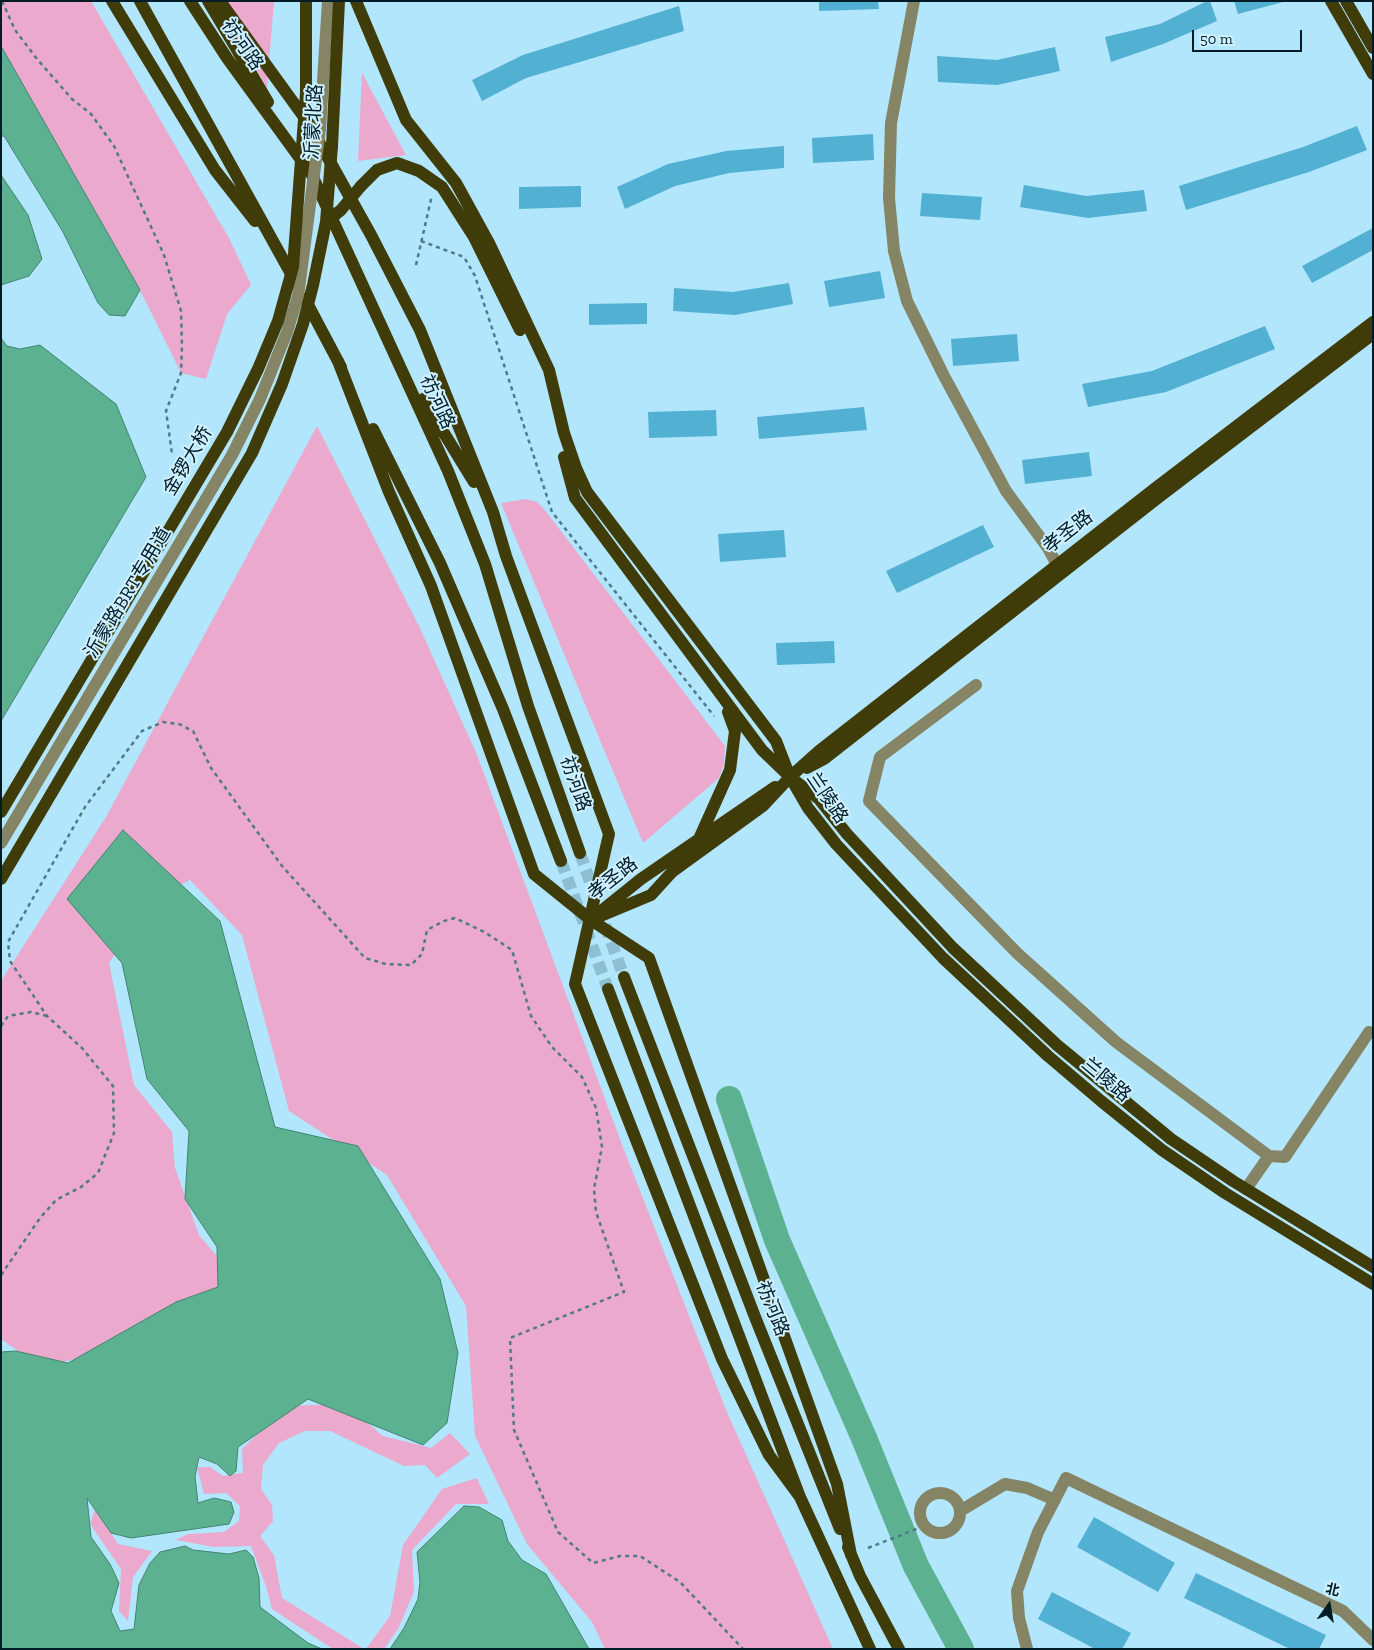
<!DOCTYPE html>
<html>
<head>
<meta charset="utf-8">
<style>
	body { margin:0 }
	#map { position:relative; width:1374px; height:1650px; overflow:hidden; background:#b1e6fc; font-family:"Zilla Slab","Noto Sans SC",serif }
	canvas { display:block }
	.frame { position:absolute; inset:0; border:2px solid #001d27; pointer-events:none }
	.north { position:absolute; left:1304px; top:1580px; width:50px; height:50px; -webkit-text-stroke:4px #cef0ff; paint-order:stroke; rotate:13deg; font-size:14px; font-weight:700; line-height:20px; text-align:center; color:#001d27 }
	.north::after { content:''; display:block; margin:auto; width:18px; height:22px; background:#001d27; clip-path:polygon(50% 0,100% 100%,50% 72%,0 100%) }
	.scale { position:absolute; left:1192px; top:30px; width:110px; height:22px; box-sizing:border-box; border:2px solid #001d27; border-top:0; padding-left:6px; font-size:15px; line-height:18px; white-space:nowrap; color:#001d27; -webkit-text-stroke:4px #cef0ff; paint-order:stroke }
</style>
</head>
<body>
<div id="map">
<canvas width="1374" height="1650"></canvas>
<div class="frame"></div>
<div class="north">北</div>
<div class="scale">50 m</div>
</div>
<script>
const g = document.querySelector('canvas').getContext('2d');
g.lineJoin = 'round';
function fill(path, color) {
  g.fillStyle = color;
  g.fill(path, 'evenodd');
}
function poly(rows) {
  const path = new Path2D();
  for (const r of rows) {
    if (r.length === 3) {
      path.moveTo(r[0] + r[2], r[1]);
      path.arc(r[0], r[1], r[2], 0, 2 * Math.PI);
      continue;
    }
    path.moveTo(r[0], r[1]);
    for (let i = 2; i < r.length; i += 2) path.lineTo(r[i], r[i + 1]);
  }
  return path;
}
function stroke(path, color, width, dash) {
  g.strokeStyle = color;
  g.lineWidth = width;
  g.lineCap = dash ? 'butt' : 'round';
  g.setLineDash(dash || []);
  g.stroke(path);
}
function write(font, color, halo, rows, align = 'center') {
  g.font = font + ' "Zilla Slab","Noto Sans SC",serif';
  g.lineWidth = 4;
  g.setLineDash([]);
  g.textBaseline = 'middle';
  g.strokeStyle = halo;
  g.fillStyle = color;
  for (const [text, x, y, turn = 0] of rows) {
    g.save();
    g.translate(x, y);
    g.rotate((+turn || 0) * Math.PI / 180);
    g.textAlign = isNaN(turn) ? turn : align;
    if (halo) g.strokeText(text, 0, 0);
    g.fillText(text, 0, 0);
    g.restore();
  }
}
fill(poly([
	[1,1,91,1,230,240,251,285,227,314,206,379,181,373,140,290,1,46],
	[215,1,274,1,267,88],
	[362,73,406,155,358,161],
	[317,426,419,626,477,755,624,1150,726,1410,833,1649,605,1649,592,1622,527,1544,475,1436,466,1306,387,1175,289,1111,242,935,190,880,150,901,109,963,134,1085,172,1132,175,1168,199,1235,228,1269,227,1294,145,1343,40,1367,1,1339,1,981,106,817],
	[526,499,537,502,544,509,725,746,724,763,719,778,643,843,501,503],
	[344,1404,383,1436,431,1448,450,1433,470,1454,437,1478,425,1465,404,1466,330,1431,305,1431,279,1443,263,1465,261,1489,272,1505,273,1521,260,1536,274,1555,282,1598,364,1649,333,1649,272,1609,266,1586,251,1546,214,1547,176,1540,188,1534,224,1532,239,1521,240,1506,226,1493,204,1494,197,1467,210,1467,223,1476,243,1473,242,1449,286,1406],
	[477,1478,489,1504,456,1504,412,1550,414,1592,398,1629,384,1649,366,1649,390,1616,403,1545,442,1489],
	[95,1509,118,1544,152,1551,133,1577,128,1621,119,1611,121,1569,90,1524]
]), '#eba9cd');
const water = poly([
	[1,46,140,290,125,316,109,315,98,303,63,232,4,136,1,136,1,46],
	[1,175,28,215,42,259,29,276,1,285,1,175],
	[1,338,7,346,20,349,40,345,116,404,146,477,1,721,1,338],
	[123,830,220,921,275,1127,358,1146,440,1279,458,1353,447,1423,423,1445,308,1399,238,1447,236,1471,230,1476,217,1464,199,1457,195,1476,198,1503,214,1498,231,1502,234,1512,229,1524,131,1538,111,1533,87,1498,91,1537,110,1564,119,1583,111,1611,120,1631,134,1629,139,1585,150,1563,160,1552,185,1546,193,1550,229,1554,246,1550,253,1557,259,1578,260,1607,308,1643,322,1649,1,1649,1,1352,16,1351,68,1363,176,1302,218,1287,217,1247,185,1199,189,1131,147,1079,122,963,67,899,123,830],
	[464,1506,479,1507,502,1520,508,1541,522,1560,546,1574,589,1649,390,1649,404,1628,418,1599,420,1582,417,1552,464,1506]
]);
fill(water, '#5cb290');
stroke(water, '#408570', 1);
stroke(poly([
	[729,1099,777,1240,864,1438,916,1566,961,1649]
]), '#5cb290', 26);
fill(poly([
	[819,1,878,1,879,9,819,11],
	[1207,1,1210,1,1217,21,1163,44,1111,62,1105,37,1160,24],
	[1234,1,1283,1,1283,2,1238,14],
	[679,6,684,31,526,78,482,101,472,80,523,55],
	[1055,47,1060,71,997,85,938,82,937,56,997,60],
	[1357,126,1367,150,1309,172,1186,210,1179,186,1303,147],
	[873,134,874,160,813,163,812,138],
	[784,146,784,168,729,173,675,186,625,209,617,187,668,164,726,151],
	[1024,185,1086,196,1144,190,1147,211,1088,218,1020,207],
	[581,186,581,207,519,209,519,187],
	[922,193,982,197,980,220,920,216],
	[1373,228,1373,250,1312,283,1302,266],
	[880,271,885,298,829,307,824,281],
	[789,283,793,304,735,315,673,311,674,288,733,292],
	[647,303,647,324,589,325,589,304],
	[1265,326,1275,349,1166,392,1088,407,1082,384,1152,371],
	[1017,334,1019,361,953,366,951,339],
	[864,407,867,430,759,439,757,417],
	[716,410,717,436,649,438,648,412],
	[1089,452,1092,476,1025,484,1022,460],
	[983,525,994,547,897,593,886,571],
	[784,530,786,557,720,562,718,534],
	[834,641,835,663,777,665,776,643],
	[1094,1517,1175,1563,1158,1592,1077,1547],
	[1196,1573,1326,1635,1319,1649,1290,1649,1184,1598],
	[1052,1592,1131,1633,1122,1649,1095,1649,1038,1619]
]), '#52b0d3');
stroke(poly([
	[580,853,596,899],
	[561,861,608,989],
	[605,925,624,977]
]), '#8ebed1', 12, [12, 6]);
stroke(poly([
	[2,1,15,30,37,59,72,99,91,114,114,146,164,255,181,311,182,346,181,373,166,411,172,454],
	[421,241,464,257,475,276,552,512,714,716],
	[416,265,432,195],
	[1,1026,8,1016,31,1012,47,1016],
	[1,1275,40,1218,56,1200,81,1187,98,1173,114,1133,113,1086,82,1048,47,1016,10,961,8,942,85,807,142,731,163,722,179,724,193,731,211,768,282,866,365,958,386,964,411,965,422,954,427,930,444,921,455,918,486,933,512,950,531,1016,552,1047,582,1077,596,1108,602,1147,594,1189,596,1212,624,1292,510,1338,514,1430,558,1532,593,1563,620,1556,640,1556,680,1582,743,1649],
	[868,1548,924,1526]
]), '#517988', 2.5, [4, 4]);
stroke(poly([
	[914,1,891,123,889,198,894,251,907,301,943,374,1006,491,1048,548,1057,565],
	[320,129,328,1],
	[976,685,880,757,869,801,1017,953,1116,1042,1269,1156,1246,1189],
	[1269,1156,1285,1157,1369,1032],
	[940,1513,20],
	[960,1511,1005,1484,1027,1488,1055,1500],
	[1027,1649,1019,1618,1017,1591,1038,1532,1066,1478,1343,1611,1373,1640]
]), '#858465', 12);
stroke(poly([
	[112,1,215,170,255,221],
	[140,1,295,281],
	[190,1,227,58,312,175,448,471,485,564,528,706,580,853],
	[208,1,268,102],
	[220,1,309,124,371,235,420,330,493,512,506,556,609,834,575,984,722,1359,769,1455,800,1497],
	[356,1,406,120,456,183,490,245,549,370,564,433,576,468,587,492,776,741,790,777,808,808,836,844,943,958,1048,1056,1101,1101,1162,1150,1225,1193,1373,1284],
	[1331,1,1373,74],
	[1346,1,1373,48],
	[306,93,306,1],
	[332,146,339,1],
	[361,186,377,170,397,163,419,171,442,187,474,237,520,330],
	[305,299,341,367],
	[338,361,389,492,431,586,534,874,591,920,649,958,837,1484,851,1555],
	[423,399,474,482],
	[373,429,440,563,503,709,561,861],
	[564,457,575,498,762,750,790,777,819,799,847,834,953,948,1057,1045,1171,1139,1233,1181,1373,1267],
	[807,768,824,759,1159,497,1373,334],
	[699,839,730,770,735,731,728,712],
	[600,912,641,879,775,787],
	[591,920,651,895,672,872,763,806,790,777,819,751,1153,490,1373,322],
	[624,977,755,1317,840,1529],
	[608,989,800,1497,870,1649],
	[848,1547,860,1576,899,1649]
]), '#3f3c0a', 12);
stroke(poly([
	[1,843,232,455,260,399,287,332,298,296,320,129]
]), '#858465', 12);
stroke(poly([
	[326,222,341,210,361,186],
	[1,812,227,432,258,369,278,321,293,267,306,93],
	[1,879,252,453,282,384,303,324,313,285,326,222,332,146]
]), '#3f3c0a', 12);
write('19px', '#001d27', '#cef0ff', [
	["祊河路",242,45,55],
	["沂蒙北路",314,122,-87],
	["祊河路",437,402,65],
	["金锣大桥",188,461,-59],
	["孝圣路",1068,532,-38],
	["沂蒙路BRT专用道",128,593,-59],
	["祊河路",575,784,71],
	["兰陵路",827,798,56],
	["孝圣路",613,879,-38],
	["兰陵路",1106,1080,40],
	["祊河路",772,1309,68]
]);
</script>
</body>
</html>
